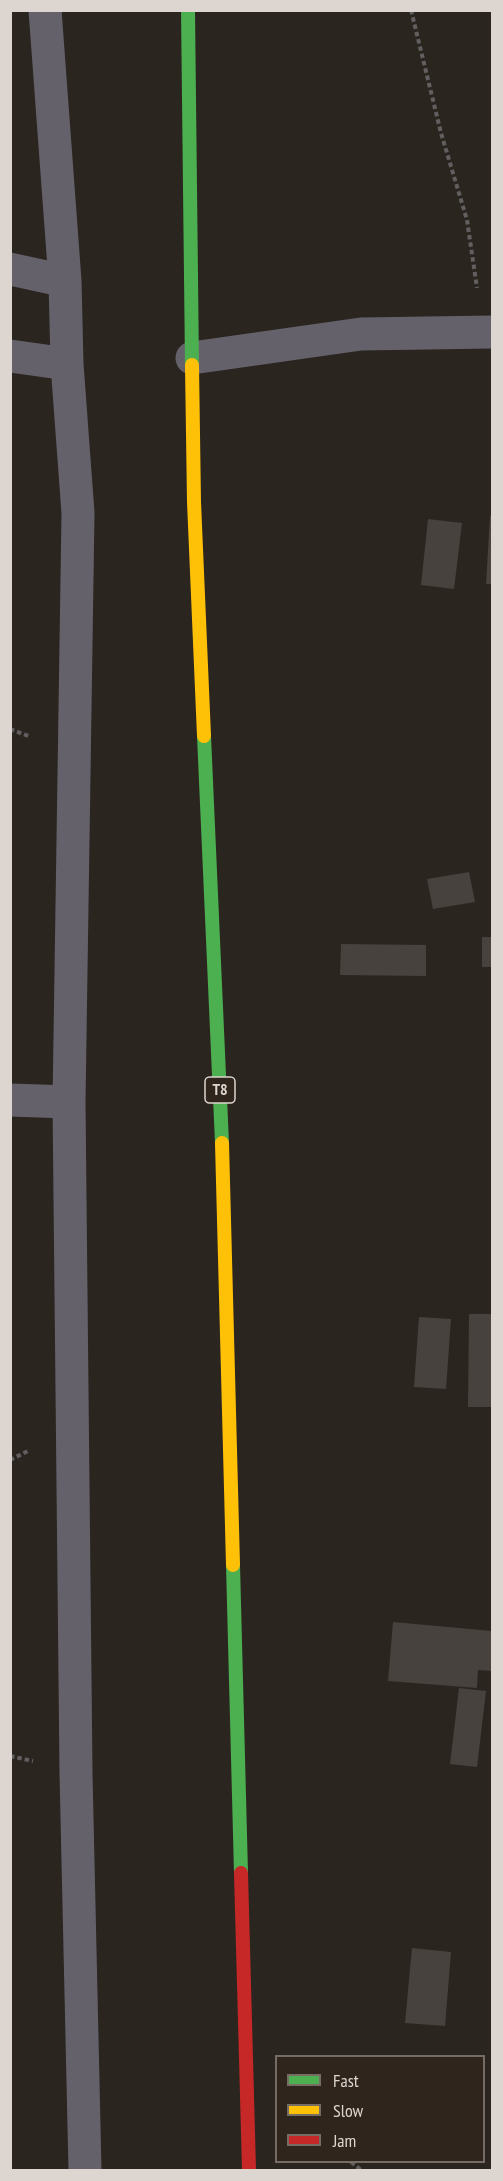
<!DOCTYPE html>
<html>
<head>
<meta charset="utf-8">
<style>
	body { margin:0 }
	#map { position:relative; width:503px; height:2181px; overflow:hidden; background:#2b2520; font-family:"PT Sans Narrow",sans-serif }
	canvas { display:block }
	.frame { position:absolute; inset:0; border:12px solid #ddd6d0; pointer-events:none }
	.legend { position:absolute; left:275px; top:2055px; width:210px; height:108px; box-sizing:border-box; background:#2f251c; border:2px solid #756c64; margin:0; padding:8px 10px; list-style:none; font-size:18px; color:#ddd6d0 }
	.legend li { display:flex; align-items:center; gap:12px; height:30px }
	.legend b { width:30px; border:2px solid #756c64 }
</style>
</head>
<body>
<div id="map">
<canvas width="503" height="2181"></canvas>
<div class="frame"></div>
<ul class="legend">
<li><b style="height:8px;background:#4caf50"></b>Fast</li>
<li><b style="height:8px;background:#ffc107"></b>Slow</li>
<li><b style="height:8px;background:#c62828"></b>Jam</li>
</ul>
</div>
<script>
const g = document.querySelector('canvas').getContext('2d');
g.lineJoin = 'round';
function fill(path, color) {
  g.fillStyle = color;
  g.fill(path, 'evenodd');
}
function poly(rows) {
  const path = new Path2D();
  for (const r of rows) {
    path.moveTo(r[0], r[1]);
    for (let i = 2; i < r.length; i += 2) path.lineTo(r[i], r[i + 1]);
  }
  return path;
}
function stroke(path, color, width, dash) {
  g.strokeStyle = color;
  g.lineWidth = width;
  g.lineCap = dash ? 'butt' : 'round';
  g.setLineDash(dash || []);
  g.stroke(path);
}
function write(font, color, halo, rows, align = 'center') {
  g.font = font + ' "PT Sans Narrow",sans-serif';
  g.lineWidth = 6;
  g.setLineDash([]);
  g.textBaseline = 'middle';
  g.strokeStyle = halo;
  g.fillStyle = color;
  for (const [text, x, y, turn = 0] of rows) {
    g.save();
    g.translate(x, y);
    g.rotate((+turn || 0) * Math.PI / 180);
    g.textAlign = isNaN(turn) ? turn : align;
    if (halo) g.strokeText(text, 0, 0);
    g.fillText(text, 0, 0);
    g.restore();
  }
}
fill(poly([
	[490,516,492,516,492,584,486,584],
	[428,519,462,523,454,589,421,585],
	[469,872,475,902,433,909,427,879],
	[482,937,492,937,492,967,482,967],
	[341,944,426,945,426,976,340,975],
	[469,1314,492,1314,492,1407,468,1407],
	[419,1317,451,1319,446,1389,414,1387],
	[393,1622,492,1631,492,1671,478,1670,477,1688,388,1681],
	[459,1688,486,1691,477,1767,450,1764],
	[412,1948,451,1952,445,2026,405,2023]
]), '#47423e');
stroke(poly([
	[411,10,441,133,467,220,477,288],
	[10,729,31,737],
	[10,1460,28,1451],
	[10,1756,33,1761],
	[351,2162,361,2170]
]), '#625f61', 4, [4.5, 3]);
stroke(poly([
	[45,10,65,281,67,364,78,513,69,1102,76,1773,85,2170],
	[10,269,65,281],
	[10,356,67,364],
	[192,358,361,334,492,332],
	[10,1100,69,1102]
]), '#64616b', 33);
stroke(poly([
	[188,10,192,365],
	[204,736,222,1143],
	[233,1565,241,1873]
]), '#4caf50', 14);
stroke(poly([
	[192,365,194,502,204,736],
	[222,1143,233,1565]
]), '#ffc107', 14);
stroke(poly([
	[241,1873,249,2170]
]), '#c62828', 14);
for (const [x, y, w] of [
	[220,1090,30]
]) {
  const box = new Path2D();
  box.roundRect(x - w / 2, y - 13, w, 26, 4.5);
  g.fillStyle = '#2f251c';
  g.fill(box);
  stroke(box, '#ddd6d0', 1.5);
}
write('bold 16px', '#ddd6d0', null, [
	["T8",220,1090]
]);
</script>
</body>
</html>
